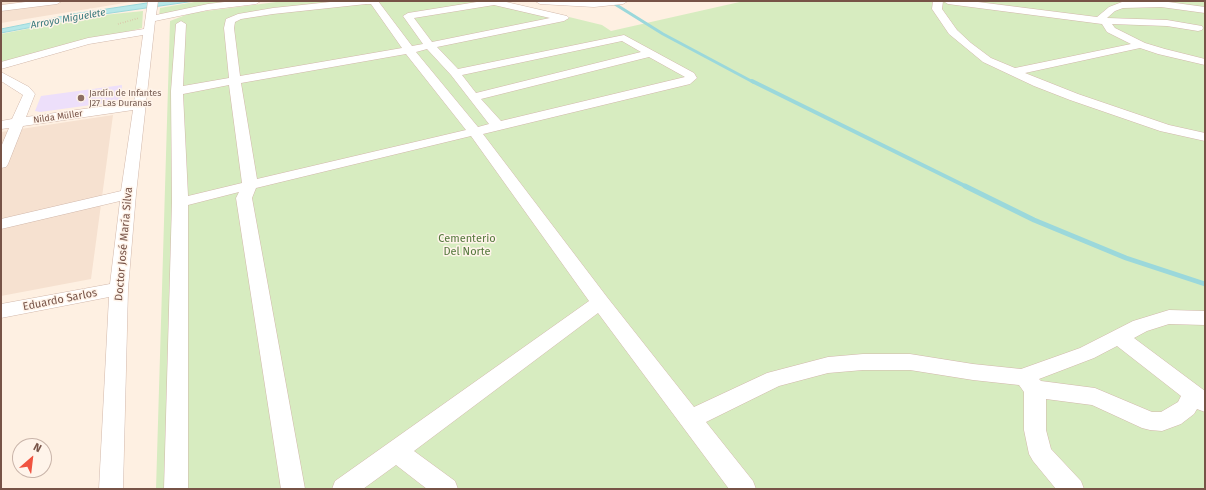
<!DOCTYPE html>
<html>
<head>
<meta charset="utf-8">
<style>
	body { margin:0 }
	#map { position:relative; width:1206px; height:490px; overflow:hidden; background:#fef0e2; font-family:"Fira Sans",sans-serif }
	canvas { display:block }
	.frame { position:absolute; inset:0; border:2px solid #775347; pointer-events:none }
	.north { position:absolute; left:12px; top:438px; width:40px; height:40px; box-sizing:border-box; background:#fff4ea; border:1px solid #c9b4a9; border-radius:50%; rotate:28deg; font-size:11px; font-weight:700; line-height:16px; text-align:center; color:#775347 }
	.north::after { content:''; display:block; margin:auto; width:14px; height:18px; background:#f0533f; clip-path:polygon(50% 0,100% 100%,50% 72%,0 100%) }
</style>
</head>
<body>
<div id="map">
<canvas width="1206" height="490"></canvas>
<div class="frame"></div>
<div class="north">N</div>
</div>
<script>
const g = document.querySelector('canvas').getContext('2d');
g.lineJoin = 'round';
function fill(path, color) {
  g.fillStyle = color;
  g.fill(path, 'evenodd');
}
function poly(rows) {
  const path = new Path2D();
  for (const r of rows) {
    path.moveTo(r[0], r[1]);
    for (let i = 2; i < r.length; i += 2) path.lineTo(r[i], r[i + 1]);
  }
  return path;
}
function stroke(path, color, width, dash) {
  g.strokeStyle = color;
  g.lineWidth = width;
  g.lineCap = dash ? 'butt' : 'round';
  g.setLineDash(dash || []);
  g.stroke(path);
}
function write(font, color, halo, rows, align = 'center') {
  g.font = font + ' "Fira Sans",sans-serif';
  g.lineWidth = 3;
  g.setLineDash([]);
  g.textBaseline = 'middle';
  g.strokeStyle = halo;
  g.fillStyle = color;
  for (const [text, x, y, turn = 0] of rows) {
    g.save();
    g.translate(x, y);
    g.rotate((+turn || 0) * Math.PI / 180);
    g.textAlign = isNaN(turn) ? turn : align;
    if (halo) g.strokeText(text, 0, 0);
    g.fillText(text, 0, 0);
    g.restore();
  }
}
fill(poly([
	[1,1,137,1,1,23],
	[113,115,91,279,1,296,1,132]
]), '#f6e1d0');
fill(poly([
	[122,85,121,99,113,102,40,112,35,111,41,96]
]), '#eddffa');
fill(poly([
	[200,1,243,1,159,16,160,8],
	[284,1,503,1,602,25,611,31,744,1,1205,1,1205,489,156,489,170,21,191,13],
	[143,11,142,28,1,64,1,34,94,16]
]), '#d7ecc0');
const water = poly([
	[160,1,195,1,97,15,1,33,1,29,26,24,73,14,160,1]
]);
fill(water, '#b6e7e8');
stroke(water, '#9bd8db', 1);
stroke(poly([
	[610,1,663,34,753,82]
]), '#9bd8db', 3);
stroke(poly([
	[752,81,967,187]
]), '#9bd8db', 4);
stroke(poly([
	[965,186,1034,220,1126,258,1205,284]
]), '#9bd8db', 5);
const minor = poly([
	[34,1,62,1,57,4,1,11,1,5,34,1],
	[148,1,158,1,156,15,208,4,233,1,261,1,256,4,208,10,155,21,136,194,128,289,123,489,99,489,109,297,1,318,1,304,110,284,120,201,1,229,1,219,121,191,133,110,23,126,8,164,6,167,1,168,1,147,9,128,1,129,1,121,12,119,23,95,1,81,1,72,29,87,35,94,26,117,134,102,143,35,89,44,1,69,1,62,88,38,144,29,148,1],
	[340,1,378,1,412,46,423,44,403,16,408,13,483,1,502,1,567,16,569,18,564,21,437,47,458,69,624,35,694,73,697,78,690,84,483,134,607,297,694,407,767,373,828,357,863,354,910,354,973,364,1021,369,1080,348,1133,321,1169,310,1205,311,1205,325,1169,324,1147,331,1134,338,1205,391,1205,412,1197,409,1194,414,1181,424,1162,431,1150,430,1142,428,1092,405,1046,399,1046,430,1051,449,1081,481,1084,489,1056,489,1033,461,1029,454,1024,430,1024,392,1019,385,973,380,910,370,863,370,828,373,779,386,706,422,753,481,756,489,729,489,598,313,414,451,455,481,458,489,427,489,396,465,363,489,332,489,335,481,589,301,471,136,256,188,252,198,305,489,281,489,236,198,239,192,188,205,188,489,164,489,172,202,171,91,176,24,181,21,186,24,183,86,229,78,224,28,226,19,238,14,273,8,340,1],
	[366,4,371,4,402,48,240,76,234,28,235,22,241,19,273,14,366,4],
	[494,5,550,18,432,42,414,18,494,5],
	[622,41,641,52,476,93,462,75,622,41],
	[427,49,451,75,489,124,478,127,416,52,427,49],
	[406,54,466,130,257,179,241,83,406,54],
	[649,57,685,77,501,121,481,99,649,57],
	[229,85,242,183,188,196,183,94,229,85],
	[1117,346,1181,396,1178,402,1161,412,1152,412,1095,388,1041,381,1039,379,1094,358,1117,346],
	[535,1,628,1,623,4,594,7,540,4,535,1],
	[933,1,943,1,942,9,957,30,971,43,991,58,1015,68,1131,44,1107,32,1102,24,948,4,943,1,970,1,1097,17,1109,7,1122,2,1161,1,1205,7,1205,13,1161,7,1123,8,1115,11,1107,18,1167,20,1202,26,1203,28,1202,30,1198,31,1167,26,1112,24,1115,28,1145,43,1165,49,1205,59,1205,65,1158,54,1140,48,1025,73,1078,94,1169,125,1205,133,1205,141,1160,131,1070,100,1034,86,983,62,949,34,932,9,933,1]
]);
stroke(minor, '#d2b8ab', 1);
stroke(poly([
	[118,24,139,18]
]), '#daad9b', 1.5, [0.5, 2]);
fill(minor, '#fff');
for (const [x, y, r, color] of [
	[81,98,4,"#8d6e63"]
]) {
  const dot = new Path2D();
  dot.arc(x, y, r, 0, 2 * Math.PI);
  g.fillStyle = color;
  g.fill(dot);
  stroke(dot, '#fff4ea', 1.5);
}
write('9px', '#785e54', '#fff4ea', [
	["Jardín de Infantes",89,93],
	["J27 Las Duranas",89,103]
], 'left');
write('9px', '#775347', '#fff4ea', [
	["Nilda Müller",58,117,-8]
]);
write('italic 10px', '#3a7a7e', '#fff4ea', [
	["Arroyo Miguelete",68,19,-10]
]);
write('11px', '#54783c', '#fff4ea', [
	["Cementerio",467,239],
	["Del Norte",467,252]
]);
write('11px', '#775347', '#fff4ea', [
	["Doctor José María Silva",124,244,-85],
	["Eduardo Sarlos",60,300,-11]
]);
</script>
</body>
</html>
